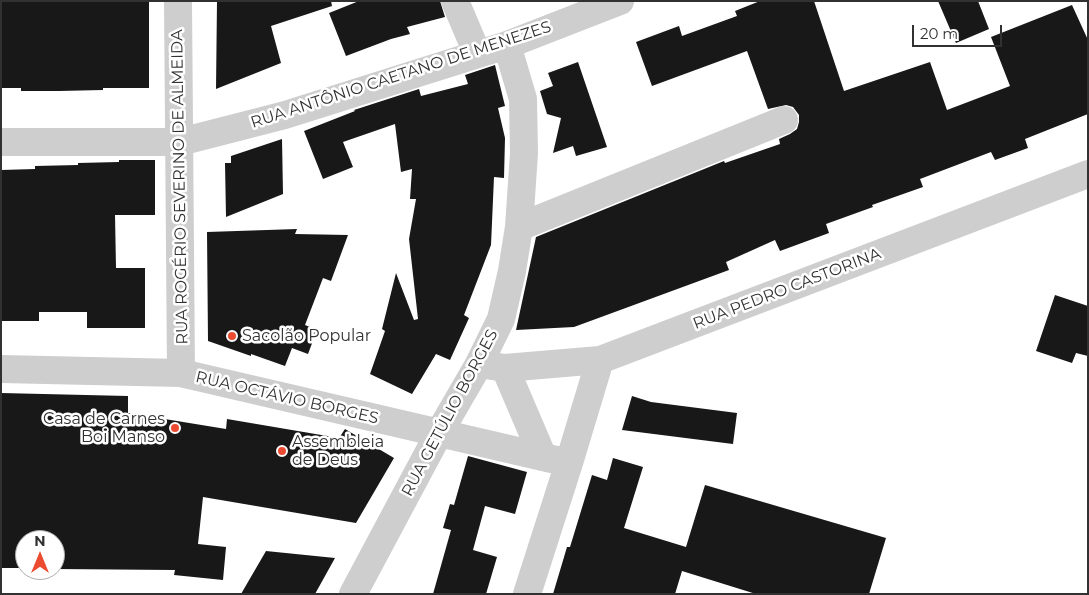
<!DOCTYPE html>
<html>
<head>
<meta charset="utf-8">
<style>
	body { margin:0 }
	#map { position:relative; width:1089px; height:595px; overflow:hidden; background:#fff; font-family:Montserrat,sans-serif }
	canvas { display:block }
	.frame { position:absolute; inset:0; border:2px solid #313131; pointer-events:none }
	.north { position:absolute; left:15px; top:530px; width:50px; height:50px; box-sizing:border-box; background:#fff; border:1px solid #adadad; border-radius:50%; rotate:0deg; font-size:14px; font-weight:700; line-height:20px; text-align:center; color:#313131 }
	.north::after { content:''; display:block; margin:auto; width:18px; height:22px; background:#ea4b31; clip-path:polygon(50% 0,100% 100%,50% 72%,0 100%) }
	.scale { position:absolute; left:912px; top:25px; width:90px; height:22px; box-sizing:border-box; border:2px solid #313131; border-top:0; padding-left:6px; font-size:15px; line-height:18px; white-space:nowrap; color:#313131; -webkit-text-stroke:4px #fff; paint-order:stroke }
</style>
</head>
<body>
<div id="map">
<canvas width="1089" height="595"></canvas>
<div class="frame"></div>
<div class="north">N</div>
<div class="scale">20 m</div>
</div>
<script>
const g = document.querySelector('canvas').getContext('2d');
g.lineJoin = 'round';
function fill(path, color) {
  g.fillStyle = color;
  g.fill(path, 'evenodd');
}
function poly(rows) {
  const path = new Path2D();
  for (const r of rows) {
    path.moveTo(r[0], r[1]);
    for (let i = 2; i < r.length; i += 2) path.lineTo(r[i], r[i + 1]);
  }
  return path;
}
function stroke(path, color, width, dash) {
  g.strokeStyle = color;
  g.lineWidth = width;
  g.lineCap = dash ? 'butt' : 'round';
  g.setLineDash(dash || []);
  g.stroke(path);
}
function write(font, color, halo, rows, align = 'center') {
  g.font = font + ' Montserrat,sans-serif';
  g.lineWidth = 5;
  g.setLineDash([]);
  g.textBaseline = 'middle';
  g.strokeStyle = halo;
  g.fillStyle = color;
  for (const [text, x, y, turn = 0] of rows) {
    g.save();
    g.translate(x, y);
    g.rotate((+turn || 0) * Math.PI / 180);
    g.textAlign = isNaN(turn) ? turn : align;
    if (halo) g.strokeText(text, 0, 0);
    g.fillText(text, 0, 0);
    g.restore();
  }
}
fill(poly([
	[1,1,149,1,149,88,103,88,103,90,59,91,21,91,21,88,1,88],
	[217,1,331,1,332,6,271,26,281,63,216,89],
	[359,1,440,1,445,17,407,27,410,34,391,39,346,56,329,13],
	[760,1,814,1,844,91,930,62,947,110,1010,86,991,37,1072,5,1088,40,1088,114,1025,139,1028,148,995,160,991,152,920,179,923,187,872,205,873,207,826,224,829,233,780,251,775,240,726,262,729,270,574,327,516,330,536,237,724,161,725,163,780,144,779,139,790,134,797,129,799,122,799,115,793,107,786,105,768,109,747,51,652,86,636,42,679,26,682,36,737,16,735,11],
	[938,1,978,1,989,29,956,43],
	[578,62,607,147,576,156,573,146,553,153,561,118,547,114,540,91,553,86,548,73],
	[495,65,505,106,498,108,505,138,504,178,494,177,491,245,464,315,469,318,450,360,436,354,412,394,370,374,385,331,382,329,396,273,414,320,418,319,409,239,416,199,410,199,412,169,401,172,395,124,343,142,353,167,323,179,304,131,355,111,354,110,419,89,421,96,468,84,465,75],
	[282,139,283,194,226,217,225,163,231,163,231,156],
	[119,160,155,160,155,215,115,215,116,268,145,268,145,328,87,328,87,312,39,312,39,321,1,321,1,170,35,169,35,166,78,165,78,163,119,162],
	[297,229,295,234,348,235,331,281,323,278,305,325,317,330,308,354,292,348,285,366,251,354,251,356,208,341,207,232],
	[1055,295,1088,306,1088,356,1076,353,1072,363,1036,351],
	[1,393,128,396,128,413,226,429,227,419,339,438,345,429,394,458,356,523,203,497,198,544,226,547,223,580,174,575,175,570,55,569,55,540,25,540,25,568,1,568],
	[632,396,651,402,737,413,733,444,622,430],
	[468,456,527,472,515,514,485,506,473,550,497,557,486,594,433,594,451,530,443,528,450,504,454,505],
	[613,458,643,467,624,528,686,547,705,485,886,538,869,594,756,594,682,571,675,594,553,594,567,547,570,547,592,475,607,480],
	[266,551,335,558,315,594,241,594]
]), '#181818');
stroke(poly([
	[178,1,181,373],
	[455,1,477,53],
	[1,142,180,142,285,115,507,45,620,1],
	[519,227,784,120],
	[479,364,505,368,600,360,1088,174],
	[505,368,543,457],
	[1,369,181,373,569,463],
	[353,594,439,433,479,364,501,319,512,271,519,227,524,153,523,99,507,45],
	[527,594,569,463,600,360]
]), '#cecece', 28);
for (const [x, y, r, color] of [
	[232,336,5,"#ea4b31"],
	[175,428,5,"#ea4b31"],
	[282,451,5,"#ea4b31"]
]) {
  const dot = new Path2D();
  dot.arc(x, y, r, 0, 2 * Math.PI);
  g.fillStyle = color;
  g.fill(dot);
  stroke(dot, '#fff', 2);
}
write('16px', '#313131', '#fff', [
	["RUA ANTÔNIO CAETANO DE MENEZES",401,75,-18],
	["RUA ROGÉRIO SEVERINO DE ALMEIDA",180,187,-91],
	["RUA PEDRO CASTORINA",787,289,-21],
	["RUA OCTÁVIO BORGES",287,398,13],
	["RUA GETÚLIO BORGES",450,413,-62]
]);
write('16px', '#313131', '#fff', [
	["Sacolão Popular",242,336],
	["Casa de Carnes",165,419,"right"],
	["Boi Manso",165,437,"right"],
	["Assembleia",292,442],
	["de Deus",292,460]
], 'left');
</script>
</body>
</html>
